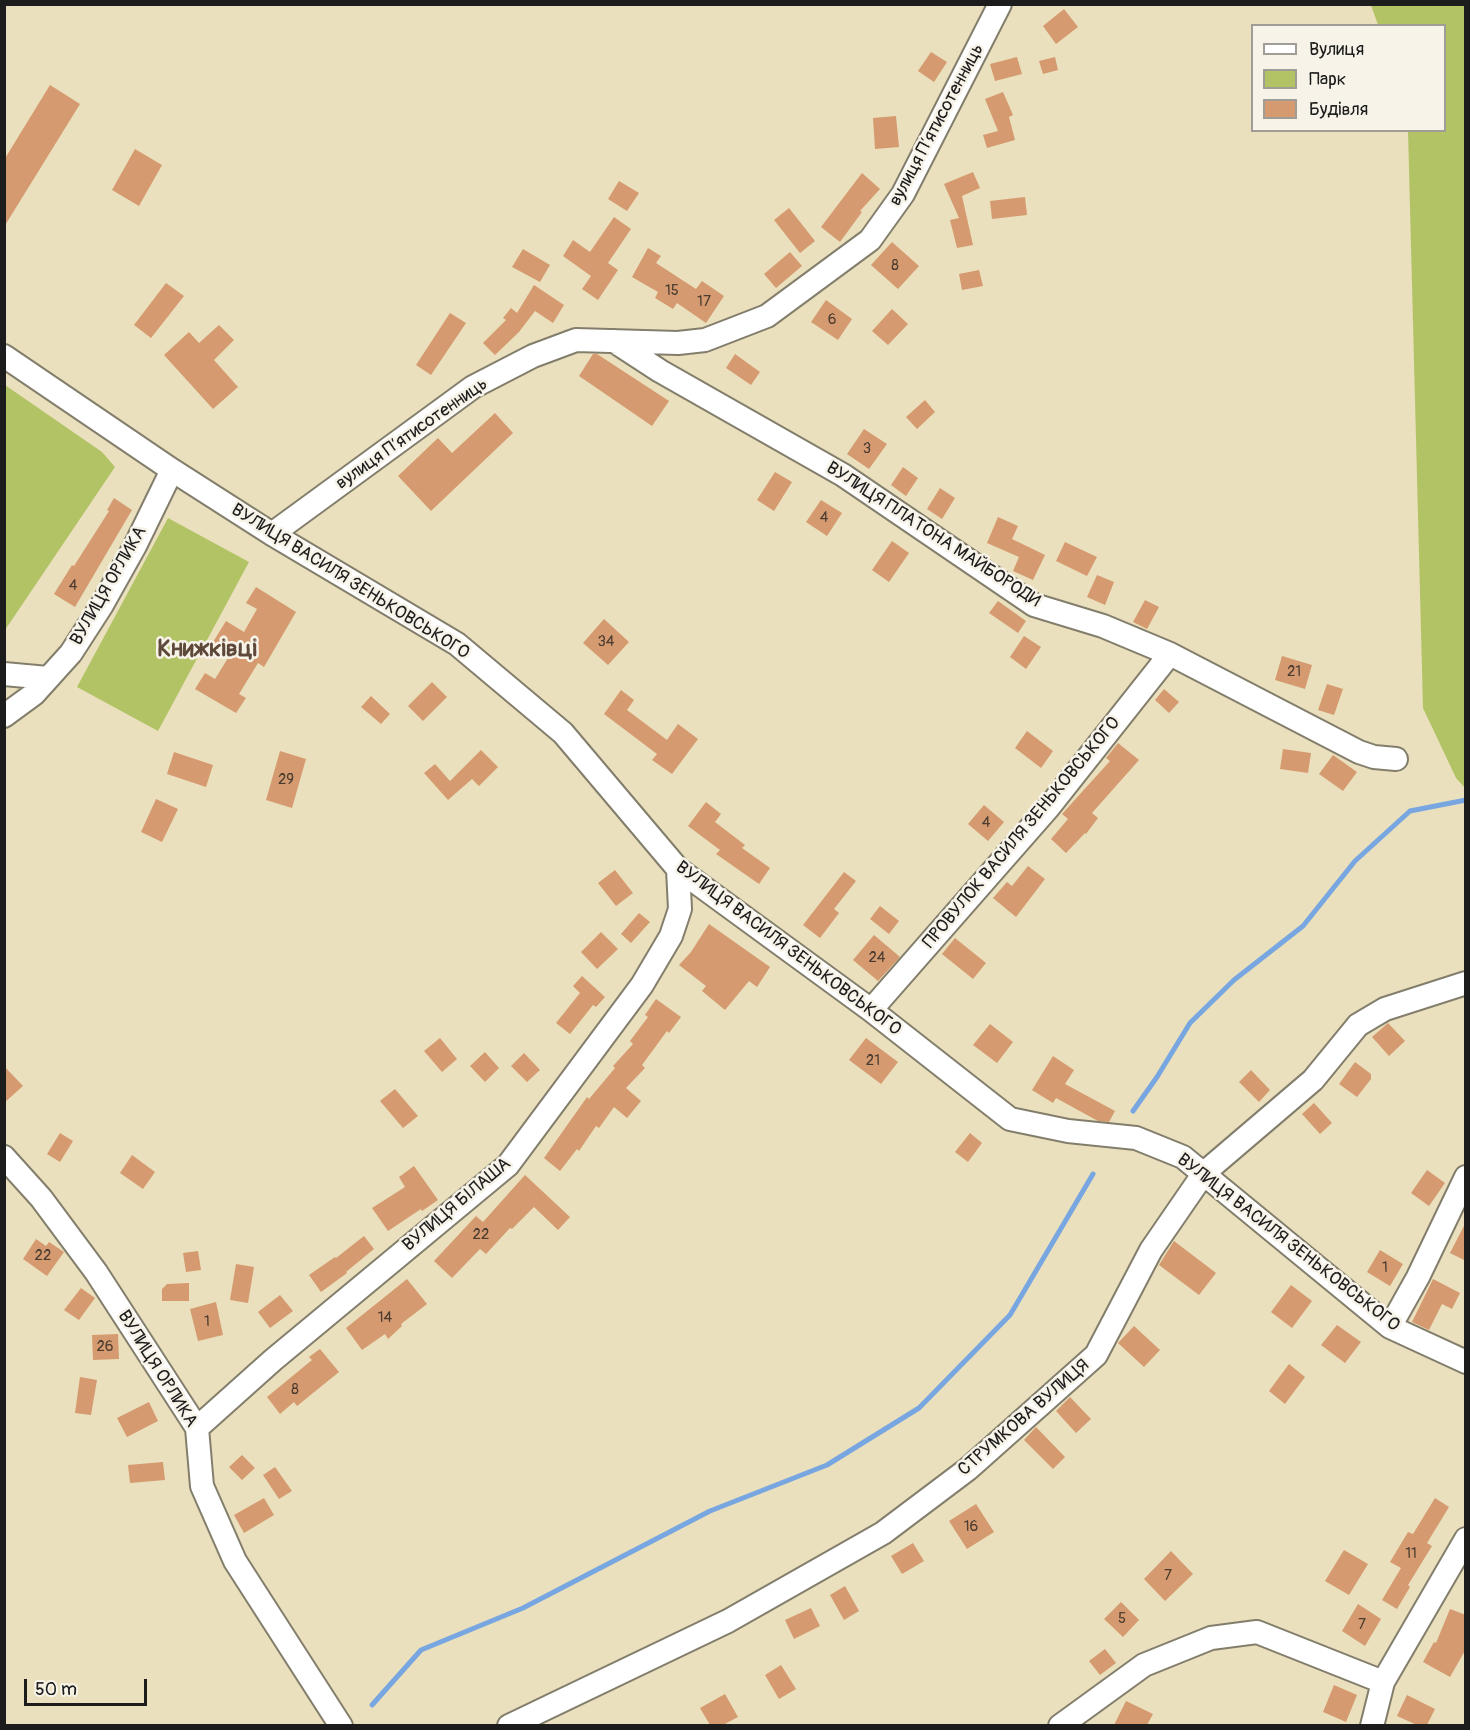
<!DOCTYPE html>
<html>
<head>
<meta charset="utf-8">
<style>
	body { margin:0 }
	#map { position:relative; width:1470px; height:1730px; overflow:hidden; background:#eae0bd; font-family:Pangolin,sans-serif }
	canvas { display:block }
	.frame { position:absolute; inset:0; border:6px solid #1c1c1c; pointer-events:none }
	.legend { position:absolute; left:1251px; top:24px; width:195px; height:108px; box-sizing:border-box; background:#f7f3e8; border:2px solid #9f9d96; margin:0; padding:8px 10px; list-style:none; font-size:18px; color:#1c1c1c }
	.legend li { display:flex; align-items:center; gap:12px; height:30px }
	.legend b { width:30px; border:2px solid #9f9d96 }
	.scale { position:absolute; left:24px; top:1679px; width:123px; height:27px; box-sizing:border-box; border:3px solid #1c1c1c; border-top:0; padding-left:8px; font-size:18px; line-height:21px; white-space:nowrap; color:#1c1c1c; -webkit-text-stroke:4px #f7f3e8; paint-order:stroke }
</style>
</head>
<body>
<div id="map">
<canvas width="1470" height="1730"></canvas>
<div class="frame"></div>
<ul class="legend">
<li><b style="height:8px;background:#fff"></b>Вулиця</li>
<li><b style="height:16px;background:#b2c366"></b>Парк</li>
<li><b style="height:16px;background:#d59a6f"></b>Будівля</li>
</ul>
<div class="scale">50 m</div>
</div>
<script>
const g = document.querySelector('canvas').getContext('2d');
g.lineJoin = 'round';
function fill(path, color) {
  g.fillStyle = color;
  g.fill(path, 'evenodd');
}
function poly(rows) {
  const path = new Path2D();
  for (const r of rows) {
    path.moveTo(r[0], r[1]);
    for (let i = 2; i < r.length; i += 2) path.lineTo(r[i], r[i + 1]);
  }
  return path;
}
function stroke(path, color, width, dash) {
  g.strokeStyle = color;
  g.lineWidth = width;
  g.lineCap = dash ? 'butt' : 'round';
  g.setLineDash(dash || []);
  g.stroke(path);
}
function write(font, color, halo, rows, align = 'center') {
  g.font = font + ' Pangolin,sans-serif';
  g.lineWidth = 5;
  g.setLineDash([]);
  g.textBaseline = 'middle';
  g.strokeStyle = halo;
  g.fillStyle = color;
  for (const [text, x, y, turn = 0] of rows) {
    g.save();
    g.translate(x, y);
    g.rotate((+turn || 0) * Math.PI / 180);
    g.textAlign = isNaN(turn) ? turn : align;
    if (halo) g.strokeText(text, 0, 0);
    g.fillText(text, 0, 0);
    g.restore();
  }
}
fill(poly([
	[1371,5,1465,5,1465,788,1456,778,1423,708,1408,131,1444,130,1444,26,1378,25],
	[5,385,102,452,115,467,5,630],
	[168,518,249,562,158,731,77,687]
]), '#b2c366');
stroke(poly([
	[1133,1111,1157,1077,1190,1023,1234,980,1303,926,1355,861,1410,811,1466,800],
	[372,1705,421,1650,523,1608,710,1511,827,1465,919,1408,1010,1315,1093,1174]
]), '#78a6e1', 5);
fill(poly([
	[1064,9,1078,27,1056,44,1043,26],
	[931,52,947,62,934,82,918,71],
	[1017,57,1022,74,995,81,990,64],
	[1055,57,1058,70,1043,74,1039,61],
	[50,85,80,104,4,227,4,160],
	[1003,92,1013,115,1009,117,1015,140,987,148,983,135,998,131,985,99],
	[896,116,899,147,875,149,873,118],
	[135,149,162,165,139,206,112,190],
	[973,172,980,188,962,196,973,245,957,248,950,220,959,218,944,184],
	[862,173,880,189,860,211,862,212,840,242,821,227],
	[619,181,639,193,627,211,608,199],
	[1025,197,1027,215,992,219,990,201],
	[789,208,815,241,800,253,774,220],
	[614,217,631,229,608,263,618,270,598,300,582,289,591,276,563,256,573,240,590,252],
	[892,242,919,266,898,289,871,265],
	[648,248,661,256,656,263,696,289,702,281,724,296,706,323,677,303,673,309,655,298,658,292,632,277],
	[523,249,550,265,540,282,512,267],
	[790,252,802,266,776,288,764,274],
	[979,270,983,286,962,290,959,274],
	[166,283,184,296,151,338,134,325],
	[534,285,564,305,553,323,535,311,519,332,495,355,483,343,506,320,503,318,511,308,517,313],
	[826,300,852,319,838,340,811,322],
	[892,309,908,324,888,345,872,331],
	[450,313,466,323,431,375,416,365],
	[219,325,234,340,214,360,238,387,213,409,164,355,189,332,199,343],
	[593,354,597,354,669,401,652,426,579,376],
	[735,354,760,372,751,385,726,368],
	[925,400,935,412,917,429,906,417],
	[495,413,513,433,431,511,398,476,438,438,452,453],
	[864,429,887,444,869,469,847,454],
	[903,467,918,478,906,496,891,485],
	[775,472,792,482,774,511,757,500],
	[940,488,955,498,942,519,927,509],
	[114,498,132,510,75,607,54,594,72,565,74,566,109,511,107,510],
	[821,500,842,513,827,536,806,522],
	[998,517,1018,526,1012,539,1045,555,1033,580,1013,571,1019,557,987,543],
	[892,541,909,553,889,582,872,570],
	[1065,542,1097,557,1087,576,1056,561],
	[1097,575,1114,582,1105,605,1087,597],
	[256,587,296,612,264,667,258,663,239,694,246,698,236,713,195,689,205,673,215,679,228,658,210,647,226,621,244,632,257,609,246,603],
	[1145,600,1159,607,1147,629,1133,622],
	[998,601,1026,621,1018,633,989,613],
	[604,619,629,642,608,665,583,643],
	[1024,636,1041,647,1026,669,1010,657],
	[1282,656,1312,665,1305,689,1275,680],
	[432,682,447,697,423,721,408,706],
	[1327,684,1343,689,1334,715,1318,710],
	[1164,689,1179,702,1169,713,1155,700],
	[621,690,634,700,627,710,667,740,678,724,698,739,672,774,652,760,657,754,604,714],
	[371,696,390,714,381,724,361,707],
	[1027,731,1053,751,1041,768,1015,748],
	[1118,743,1139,760,1092,813,1098,818,1086,834,1085,833,1066,853,1051,839,1068,819,1062,814,1110,761,1106,758],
	[1283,749,1311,753,1308,773,1280,769],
	[481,750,498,767,479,786,472,779,448,800,424,773,435,764,450,781],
	[280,751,306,759,292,808,266,800],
	[174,752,213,765,206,787,167,774],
	[1333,755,1357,772,1343,791,1319,774],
	[156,799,178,809,162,842,141,832],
	[706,802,721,814,715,822,745,845,742,848,770,868,759,884,716,854,720,850,688,826],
	[984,805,1004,822,988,841,968,824],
	[1028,866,1045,879,1016,917,993,898,1007,882,1012,886],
	[615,870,633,893,616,906,598,883],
	[844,872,856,881,834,909,839,913,820,938,803,925],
	[880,906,899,921,889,934,870,919],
	[639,913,650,922,631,943,621,934],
	[709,924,770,967,757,987,749,981,725,1010,702,991,706,986,679,965,691,952],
	[601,932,618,949,597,969,581,952],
	[874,935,900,957,878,981,853,960],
	[955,938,986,963,973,979,942,954],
	[582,976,605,997,596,1007,593,1005,570,1034,556,1023,580,993,573,986],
	[656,999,681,1017,669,1033,667,1031,642,1065,645,1068,626,1088,641,1101,627,1118,614,1107,599,1128,596,1126,579,1151,577,1149,560,1171,544,1158,587,1097,589,1099,615,1068,613,1066,633,1044,630,1041,648,1017,645,1015],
	[1388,1023,1405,1041,1389,1056,1372,1037],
	[990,1024,1013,1042,997,1063,973,1045],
	[440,1038,457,1059,442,1072,424,1051],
	[866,1038,898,1062,881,1084,849,1060],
	[485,1052,499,1068,485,1082,470,1066],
	[524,1053,540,1070,527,1082,511,1066],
	[1053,1056,1074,1070,1065,1084,1115,1111,1109,1122,1098,1121,1056,1098,1053,1103,1032,1090],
	[1355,1062,1371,1074,1371,1079,1357,1097,1339,1084],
	[4,1066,23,1086,4,1103],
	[1251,1070,1270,1090,1259,1102,1239,1082],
	[395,1089,418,1116,403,1128,380,1101],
	[1314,1103,1332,1123,1320,1134,1302,1114],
	[60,1133,73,1141,60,1162,47,1154],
	[970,1133,982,1143,968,1162,955,1152],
	[132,1155,155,1172,143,1189,120,1173],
	[414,1166,438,1200,422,1211,421,1209,388,1231,372,1208,405,1187,399,1177],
	[1427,1170,1445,1183,1429,1206,1411,1193],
	[525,1175,570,1217,558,1230,534,1207,512,1229,510,1228,486,1254,480,1249,452,1278,434,1261,476,1216,483,1222],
	[1466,1222,1466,1261,1450,1253],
	[364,1236,374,1249,346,1272,347,1273,321,1292,309,1275,335,1257,336,1258],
	[36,1239,46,1246,49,1242,64,1252,47,1276,23,1259],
	[1174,1241,1216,1273,1199,1295,1159,1265],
	[1380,1250,1403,1264,1390,1286,1367,1272],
	[198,1251,201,1270,186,1272,183,1253],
	[236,1264,254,1267,248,1303,230,1300],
	[407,1279,427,1304,401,1324,402,1326,388,1339,385,1334,362,1350,346,1328],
	[1433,1279,1460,1293,1452,1309,1442,1304,1429,1330,1412,1322],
	[189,1283,189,1301,162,1301,162,1289,167,1284],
	[1291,1285,1312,1301,1292,1328,1271,1312],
	[81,1288,95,1298,79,1320,64,1310],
	[280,1295,293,1311,270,1328,258,1312],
	[216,1302,223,1335,198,1341,190,1309],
	[1337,1325,1361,1342,1345,1363,1321,1345],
	[1134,1326,1160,1350,1144,1367,1118,1343],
	[118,1334,119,1359,93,1360,92,1335],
	[320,1349,339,1372,297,1406,294,1402,280,1414,267,1397,312,1360,309,1357],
	[1289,1364,1305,1377,1285,1404,1269,1391],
	[80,1377,97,1380,91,1415,75,1413],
	[1070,1397,1091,1419,1076,1433,1056,1411],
	[149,1402,158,1421,127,1437,117,1418],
	[1036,1427,1065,1457,1053,1469,1024,1440],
	[242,1455,255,1468,242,1480,229,1467],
	[163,1462,165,1480,130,1483,128,1465],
	[275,1467,292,1491,279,1499,263,1475],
	[264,1498,274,1515,244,1533,234,1515],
	[1435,1498,1449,1507,1427,1543,1432,1546,1408,1585,1410,1587,1397,1609,1382,1600,1401,1568,1390,1562,1408,1532,1413,1534],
	[976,1504,994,1532,967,1549,949,1521],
	[913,1543,924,1561,902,1574,891,1556],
	[1344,1550,1368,1564,1349,1595,1325,1581],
	[1171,1551,1193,1574,1165,1601,1144,1579],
	[845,1586,859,1611,844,1620,830,1595],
	[1121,1602,1139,1620,1123,1637,1104,1619],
	[1358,1604,1381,1619,1365,1646,1342,1631],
	[811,1608,820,1626,794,1639,785,1620],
	[1450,1609,1466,1615,1466,1649,1450,1677,1423,1662,1434,1642,1436,1643],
	[1105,1649,1116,1663,1100,1675,1089,1661],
	[781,1665,796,1689,779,1699,765,1675],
	[1334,1685,1357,1695,1346,1722,1323,1712],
	[725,1694,738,1717,723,1725,710,1725,700,1708],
	[1407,1695,1435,1709,1427,1725,1417,1725,1397,1716],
	[1126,1701,1153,1714,1147,1725,1114,1725]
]), '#d59a6f');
const minor = poly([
	[614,341,660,371,843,475,1034,605,1103,626,1170,654,1359,752,1374,757,1396,759],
	[4,356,172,470,272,534,457,644,563,733,678,869,871,1010,1010,1119,1068,1131,1136,1138,1183,1157,1390,1327,1466,1362],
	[272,534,473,387,533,356,576,340,678,343,705,340,767,316,870,240,903,194,1000,4],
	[4,674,48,678],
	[4,716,34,694,71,653,102,605,135,546,172,470],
	[871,1010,1049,807,1170,654],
	[4,1157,41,1198,96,1272,197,1428,202,1486,235,1561,341,1726],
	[1390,1327,1418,1277,1466,1177],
	[197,1428,273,1360,508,1165,642,985,671,936,680,909,678,869],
	[509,1726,728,1621,883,1533,968,1469,1096,1355,1151,1250,1204,1173,1313,1080,1358,1025,1385,1009,1466,983],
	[1060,1726,1144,1665,1211,1638,1257,1632,1383,1682,1466,1539],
	[1372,1726,1383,1682]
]);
stroke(minor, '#837e6c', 26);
stroke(minor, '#fff', 22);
write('15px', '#4a3c31', null, [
	["8",895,266],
	["15",672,291],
	["17",704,302],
	["6",832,320],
	["3",867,449],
	["4",824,518],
	["4",73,586],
	["34",606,642],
	["21",1294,672],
	["29",286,780],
	["4",986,823],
	["24",877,958],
	["21",873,1061],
	["22",481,1235],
	["22",43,1256],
	["1",1385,1268],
	["14",385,1318],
	["1",207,1322],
	["26",105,1347],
	["8",295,1390],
	["16",971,1527],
	["11",1411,1554],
	["7",1168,1576],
	["5",1122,1619],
	["7",1362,1625]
]);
write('18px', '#1c1c1c', '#f7f3e8', [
	["вулиця Пʼятисотенниць",937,125,-62],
	["вулиця Пʼятисотенниць",412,434,-35],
	["ВУЛИЦЯ ПЛАТОНА МАЙБОРОДИ",933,535,33],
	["ВУЛИЦЯ ВАСИЛЯ ЗЕНЬКОВСЬКОГО",350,582,32],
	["ВУЛИЦЯ ОРЛИКА",109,586,-60],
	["ПРОВУЛОК ВАСИЛЯ ЗЕНЬКОВСЬКОГО",1022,833,-50],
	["ВУЛИЦЯ ВАСИЛЯ ЗЕНЬКОВСЬКОГО",788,949,37],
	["ВУЛИЦЯ БІЛАША",457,1205,-40],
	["ВУЛИЦЯ ВАСИЛЯ ЗЕНЬКОВСЬКОГО",1288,1243,38],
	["ВУЛИЦЯ ОРЛИКА",157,1369,58],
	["СТРУМКОВА ВУЛИЦЯ",1024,1418,-41]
]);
write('bold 24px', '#5d4839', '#f7f3e8', [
	["Книжківці",207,650]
]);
</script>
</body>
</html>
